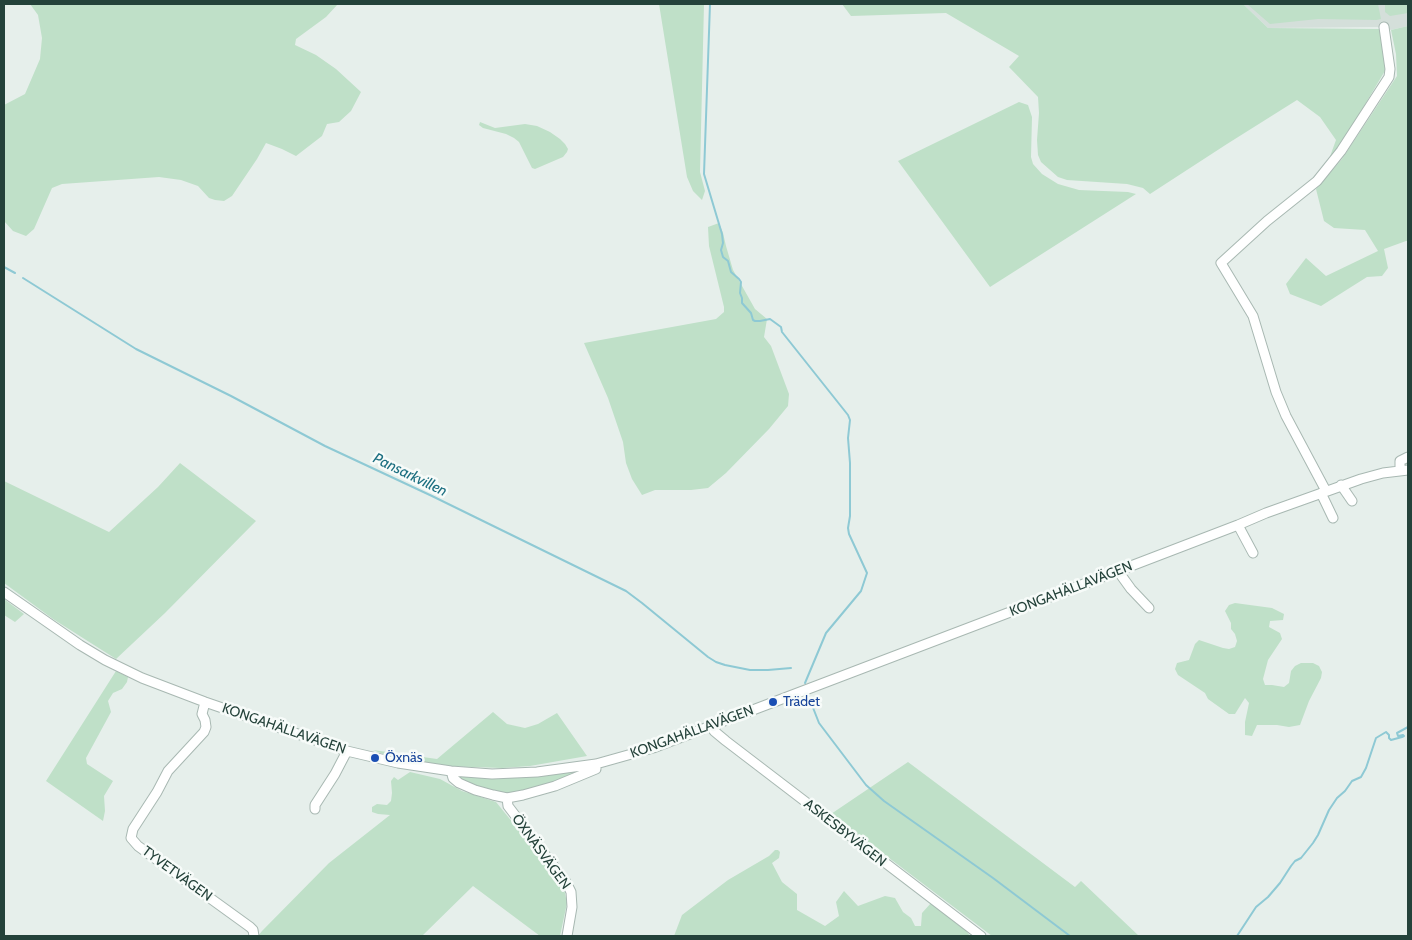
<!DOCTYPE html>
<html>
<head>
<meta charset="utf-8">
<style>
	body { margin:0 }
	#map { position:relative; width:1412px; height:940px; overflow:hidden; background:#e6efeb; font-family:Cabin,sans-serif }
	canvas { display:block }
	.frame { position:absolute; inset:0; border:5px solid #24423a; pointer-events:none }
</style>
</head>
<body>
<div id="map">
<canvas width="1412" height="940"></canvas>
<div class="frame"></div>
</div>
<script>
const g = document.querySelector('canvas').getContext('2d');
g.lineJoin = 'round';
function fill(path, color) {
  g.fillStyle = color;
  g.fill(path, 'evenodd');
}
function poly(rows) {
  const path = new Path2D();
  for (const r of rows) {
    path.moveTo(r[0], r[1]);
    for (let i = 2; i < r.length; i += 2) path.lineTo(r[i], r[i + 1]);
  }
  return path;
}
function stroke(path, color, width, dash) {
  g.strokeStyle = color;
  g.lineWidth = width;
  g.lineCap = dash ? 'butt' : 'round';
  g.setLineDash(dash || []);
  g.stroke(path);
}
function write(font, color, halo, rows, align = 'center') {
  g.font = font + ' Cabin,sans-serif';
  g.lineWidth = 5;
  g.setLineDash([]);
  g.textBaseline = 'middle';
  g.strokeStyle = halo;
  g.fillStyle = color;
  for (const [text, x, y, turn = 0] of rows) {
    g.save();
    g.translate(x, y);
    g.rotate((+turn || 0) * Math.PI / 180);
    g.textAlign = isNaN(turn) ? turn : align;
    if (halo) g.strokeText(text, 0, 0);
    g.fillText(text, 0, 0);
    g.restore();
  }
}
fill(poly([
	[1243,4,1408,4,1408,26,1391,30,1383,27,1268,28]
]), '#d4dfda');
fill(poly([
	[30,4,338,4,326,17,296,39,295,45,316,55,336,69,361,92,351,111,339,122,327,124,322,136,296,156,282,149,266,143,257,159,232,196,224,201,215,200,209,198,198,186,181,180,159,177,62,184,52,188,34,229,26,236,13,231,4,221,4,105,25,94,40,59,42,38,38,15],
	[659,4,704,4,700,172,705,191,702,200,693,191,687,177],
	[842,4,1243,4,1268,28,1380,29,1386,69,1341,145,1328,162,1336,140,1320,117,1297,100,1227,144,1150,194,1143,188,1127,184,1067,180,1058,177,1041,162,1038,155,1037,140,1039,113,1038,97,1009,67,1019,56,946,13,851,16],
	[1247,4,1378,4,1381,19,1377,20,1318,19,1270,24],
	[1385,4,1408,4,1408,13,1390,16,1385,12],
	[1408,26,1408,241,1406,241,1384,249,1388,268,1382,276,1367,277,1321,306,1290,294,1286,284,1306,258,1326,276,1378,251,1365,230,1334,228,1324,221,1316,189,1342,159,1397,76,1396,54,1391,30],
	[1019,102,1028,105,1032,117,1031,157,1033,164,1042,174,1058,184,1079,190,1128,192,1136,194,990,287,898,161],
	[480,122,495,128,525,124,537,126,550,132,560,139,565,144,568,149,567,152,563,157,535,169,532,168,519,142,514,138,506,134,483,128,479,125],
	[719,223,723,233,726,246,733,270,755,309,767,319,764,337,771,346,789,394,788,406,769,429,726,473,708,488,691,490,655,490,642,495,632,479,626,463,623,442,608,398,584,343,716,319,724,312,724,307,709,246,708,227],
	[180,463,256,521,165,613,116,659,53,619,4,583,4,481,109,532,158,487],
	[4,599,24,614,15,622,4,615],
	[1235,603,1272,608,1284,614,1283,620,1270,621,1269,627,1280,633,1282,639,1268,660,1263,679,1265,685,1272,685,1284,687,1289,683,1291,671,1295,666,1301,663,1313,663,1319,666,1322,672,1321,678,1309,701,1300,725,1289,727,1277,725,1257,725,1252,736,1245,735,1245,722,1249,703,1245,698,1235,714,1229,714,1208,699,1205,693,1178,675,1175,669,1177,663,1189,660,1195,644,1199,640,1223,648,1229,649,1235,647,1237,641,1235,634,1231,629,1231,623,1225,611,1229,605],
	[116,671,128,677,127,682,122,689,113,693,108,701,111,712,86,758,87,764,113,781,104,796,105,811,103,821,46,781],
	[493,712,507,724,525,728,538,724,557,713,587,756,530,766,502,768,443,766,400,759,383,754,373,750,437,759],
	[908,762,1075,887,1081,881,1139,936,992,936,831,814],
	[581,770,584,772,555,784,515,793,499,794,459,781,458,776,517,778,547,775],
	[410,772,440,779,462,791,496,802,553,872,564,889,567,903,560,936,540,936,473,886,422,936,258,936,262,931,329,863,390,815,378,814,372,812,372,807,377,804,387,805,391,801,392,793,391,781,394,777,398,780],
	[775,850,778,850,780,852,779,858,772,863,782,882,797,894,797,910,825,926,839,916,836,902,844,891,858,906,885,896,895,898,903,912,911,918,915,926,921,926,922,913,931,903,963,927,970,936,674,936,682,915,728,880,769,856]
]), '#bfe0c8');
stroke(poly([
	[710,4,704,174,722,234,723,243,721,250,723,257,728,261,731,272,739,279,741,282,740,293,742,298,742,303,751,313,753,320,755,321,760,321,770,319,781,327,782,332,848,415,850,420,848,438,850,463,850,516,848,528,849,534,867,573,861,591,826,633,805,683],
	[4,267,15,273],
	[23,278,136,349,231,396,325,446,432,496,626,591,642,603,708,657,716,662,725,665,750,670,768,670,791,668],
	[808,695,819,723,866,785,884,801,993,878,1070,936],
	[1237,936,1256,907,1268,897,1280,883,1291,866,1295,861,1301,858,1313,843,1318,835,1329,810,1337,798,1345,791,1352,781,1361,777,1366,768,1376,738,1386,732,1389,735,1389,738,1391,740,1402,737,1404,736,1403,735,1398,736,1397,733,1408,727]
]), '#8ec9d4', 2);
const minor = poly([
	[1400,471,1400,461,1408,457],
	[1341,485,1352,501],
	[1326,491,1286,416,1276,392,1253,316,1221,263,1267,221,1317,181,1341,151,1389,77,1390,69,1384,27],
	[1321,493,1333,518],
	[1238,525,1253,553],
	[1118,571,1131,589,1149,608],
	[4,592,80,645,105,660,142,678,205,702,347,751,398,763,451,771,492,774,537,772,596,764,653,748,1097,579,1238,525,1266,513,1361,479,1383,473,1408,470],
	[205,702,202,714,205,720,206,727,204,732,168,771,157,792,133,829,131,838,138,846,250,927,253,930,254,936],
	[711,726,714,731,726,741,981,936],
	[451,771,453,778,459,783,475,790,493,795,507,798,523,795,555,786,596,769,596,764],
	[507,798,508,806,566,882,571,892,572,907,567,936],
	[315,809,315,805,335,774,347,751]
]);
stroke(minor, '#a8b8b2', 11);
stroke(minor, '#fff', 9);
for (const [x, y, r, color] of [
	[773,702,5,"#1a4fb4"],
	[375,758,5,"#1a4fb4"]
]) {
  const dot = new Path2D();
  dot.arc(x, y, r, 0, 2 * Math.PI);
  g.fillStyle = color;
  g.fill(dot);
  stroke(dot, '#f7fbf9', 2);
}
write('14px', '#24423a', '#f7fbf9', [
	["KONGAHÄLLAVÄGEN",1071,589,-21],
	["KONGAHÄLLAVÄGEN",284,729,19],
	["KONGAHÄLLAVÄGEN",692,732,-20],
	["ASKESBYVÄGEN",845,833,38],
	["ÖXNÄSVÄGEN",541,852,54],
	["TYVETVÄGEN",177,874,36]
]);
write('14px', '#164399', '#f7fbf9', [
	["Trädet",783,702],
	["Öxnäs",385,758]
], 'left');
write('italic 15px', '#1c6f80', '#f7fbf9', [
	["Pansarkvillen",410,475,26]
]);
</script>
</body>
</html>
